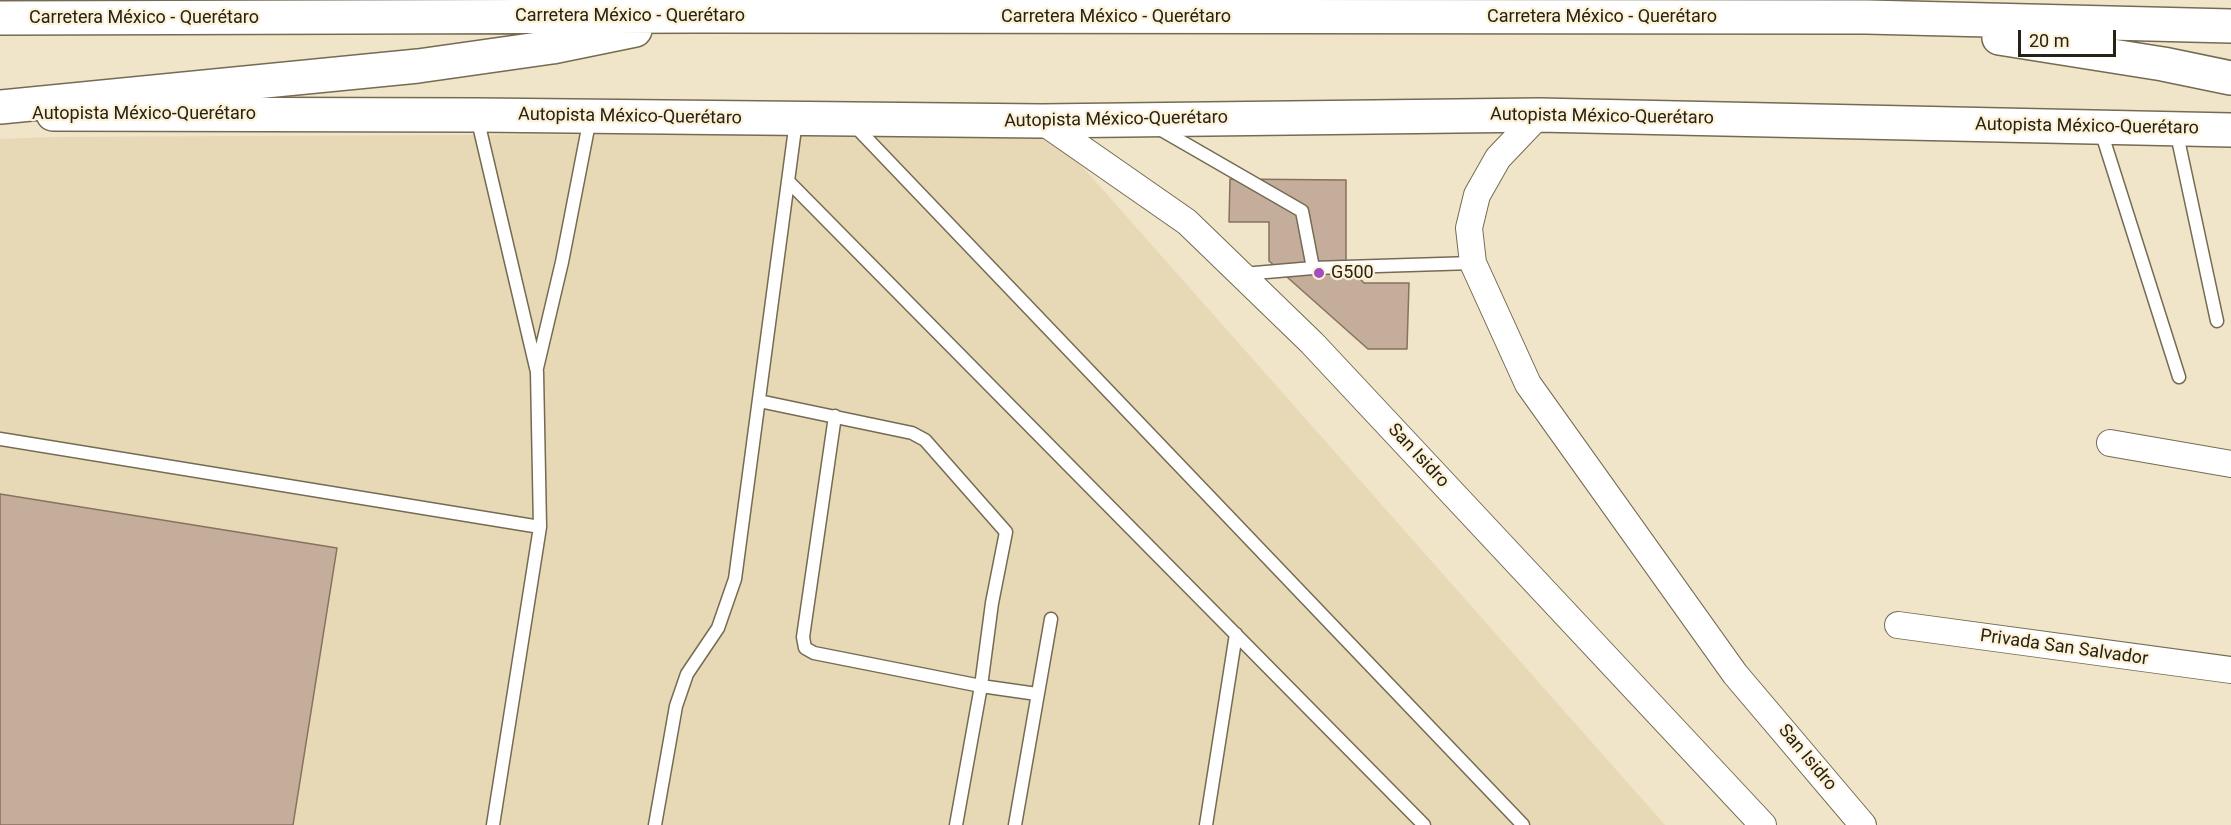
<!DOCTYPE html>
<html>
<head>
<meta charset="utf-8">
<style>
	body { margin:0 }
	#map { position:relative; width:2231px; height:825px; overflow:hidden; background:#f0e4c9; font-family:Roboto,sans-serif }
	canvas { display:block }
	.scale { position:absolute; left:2018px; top:30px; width:98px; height:27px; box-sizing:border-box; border:3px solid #262218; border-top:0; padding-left:8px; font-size:18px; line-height:21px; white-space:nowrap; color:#262218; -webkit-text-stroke:4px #fdf1d6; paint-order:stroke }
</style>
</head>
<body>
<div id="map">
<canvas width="2231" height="825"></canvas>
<div class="scale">20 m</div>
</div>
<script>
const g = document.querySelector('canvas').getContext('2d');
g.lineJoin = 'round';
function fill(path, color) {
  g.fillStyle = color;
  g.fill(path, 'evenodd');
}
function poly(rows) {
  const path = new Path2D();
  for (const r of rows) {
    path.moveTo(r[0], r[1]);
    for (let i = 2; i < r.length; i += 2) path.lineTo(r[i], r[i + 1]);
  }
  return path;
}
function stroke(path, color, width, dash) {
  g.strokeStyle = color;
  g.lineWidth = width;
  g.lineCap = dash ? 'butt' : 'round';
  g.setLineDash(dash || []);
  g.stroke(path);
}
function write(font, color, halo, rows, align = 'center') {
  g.font = font + ' Roboto,sans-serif';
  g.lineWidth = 4.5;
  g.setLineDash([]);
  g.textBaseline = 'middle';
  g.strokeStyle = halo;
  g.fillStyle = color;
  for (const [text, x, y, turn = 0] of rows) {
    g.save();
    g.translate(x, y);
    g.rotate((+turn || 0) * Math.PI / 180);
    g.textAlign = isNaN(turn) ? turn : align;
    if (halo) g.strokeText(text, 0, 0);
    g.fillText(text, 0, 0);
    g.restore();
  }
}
fill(poly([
	[1042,121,1665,825,0,825,0,139,55,137,661,134]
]), '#e7d8b6');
const building = poly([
	[1230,179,1346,180,1346,264,1364,283,1409,283,1407,349,1368,349,1269,261,1269,222,1229,222,1230,179],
	[0,494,337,548,293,825,0,825,0,494]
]);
fill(building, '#c4ad9a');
stroke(building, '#87715f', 1.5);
const service = poly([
	[477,117,537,372,540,527,493,825],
	[854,125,1523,825],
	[1158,128,1302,211,1313,268,1473,263],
	[2100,128,2179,377],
	[2176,130,2217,321],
	[788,181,1424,825],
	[1243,274,1313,268],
	[537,368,562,262,590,118],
	[759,401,912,433,925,440,1006,532,992,603,981,686,956,825],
	[835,416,803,637,805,648,814,653,981,686,1037,694],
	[0,439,540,527],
	[655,825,676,706,687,674,718,628,735,579,796,121],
	[1015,825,1051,619],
	[1206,825,1236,634]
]);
const minor = poly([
	[1539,115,1498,158,1477,195,1469,228,1473,263,1528,384,1735,674,1863,825],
	[1042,121,1187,222,1312,343,1763,825],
	[2110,443,2231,464],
	[1898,625,2231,670]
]);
const primary = poly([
	[53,114,477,115,1042,121,1539,115,2231,130]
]);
const trunk = poly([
	[0,18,697,16,1867,17,2231,26],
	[1999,38,2163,64,2231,78],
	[0,107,418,66,552,47,635,30]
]);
stroke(service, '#756b53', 15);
stroke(minor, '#756b53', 28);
stroke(primary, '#756b53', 36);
stroke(trunk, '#756b53', 36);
stroke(service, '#fff', 12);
stroke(minor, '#fff', 26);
stroke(primary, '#fff', 33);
stroke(trunk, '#fff', 33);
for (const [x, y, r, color] of [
	[1319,273,6,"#9f4fbf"]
]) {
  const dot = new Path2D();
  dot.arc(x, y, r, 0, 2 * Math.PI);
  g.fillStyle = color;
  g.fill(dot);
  stroke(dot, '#fdf1d6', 2);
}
write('18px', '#262218', '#fdf1d6', [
	["Carretera México - Querétaro",630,16],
	["Carretera México - Querétaro",1116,17],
	["Carretera México - Querétaro",1602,17],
	["Carretera México - Querétaro",144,18],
	["Autopista México-Querétaro",144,114],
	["Autopista México-Querétaro",630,117,1],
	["Autopista México-Querétaro",1602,117,1],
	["Autopista México-Querétaro",1116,120,-1],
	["Autopista México-Querétaro",2087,127,1],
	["San Isidro",1418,456,47],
	["Privada San Salvador",2064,648,8],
	["San Isidro",1807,758,50]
]);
write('18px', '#262218', '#fdf1d6', [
	["G500",1331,273]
], 'left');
</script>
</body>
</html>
